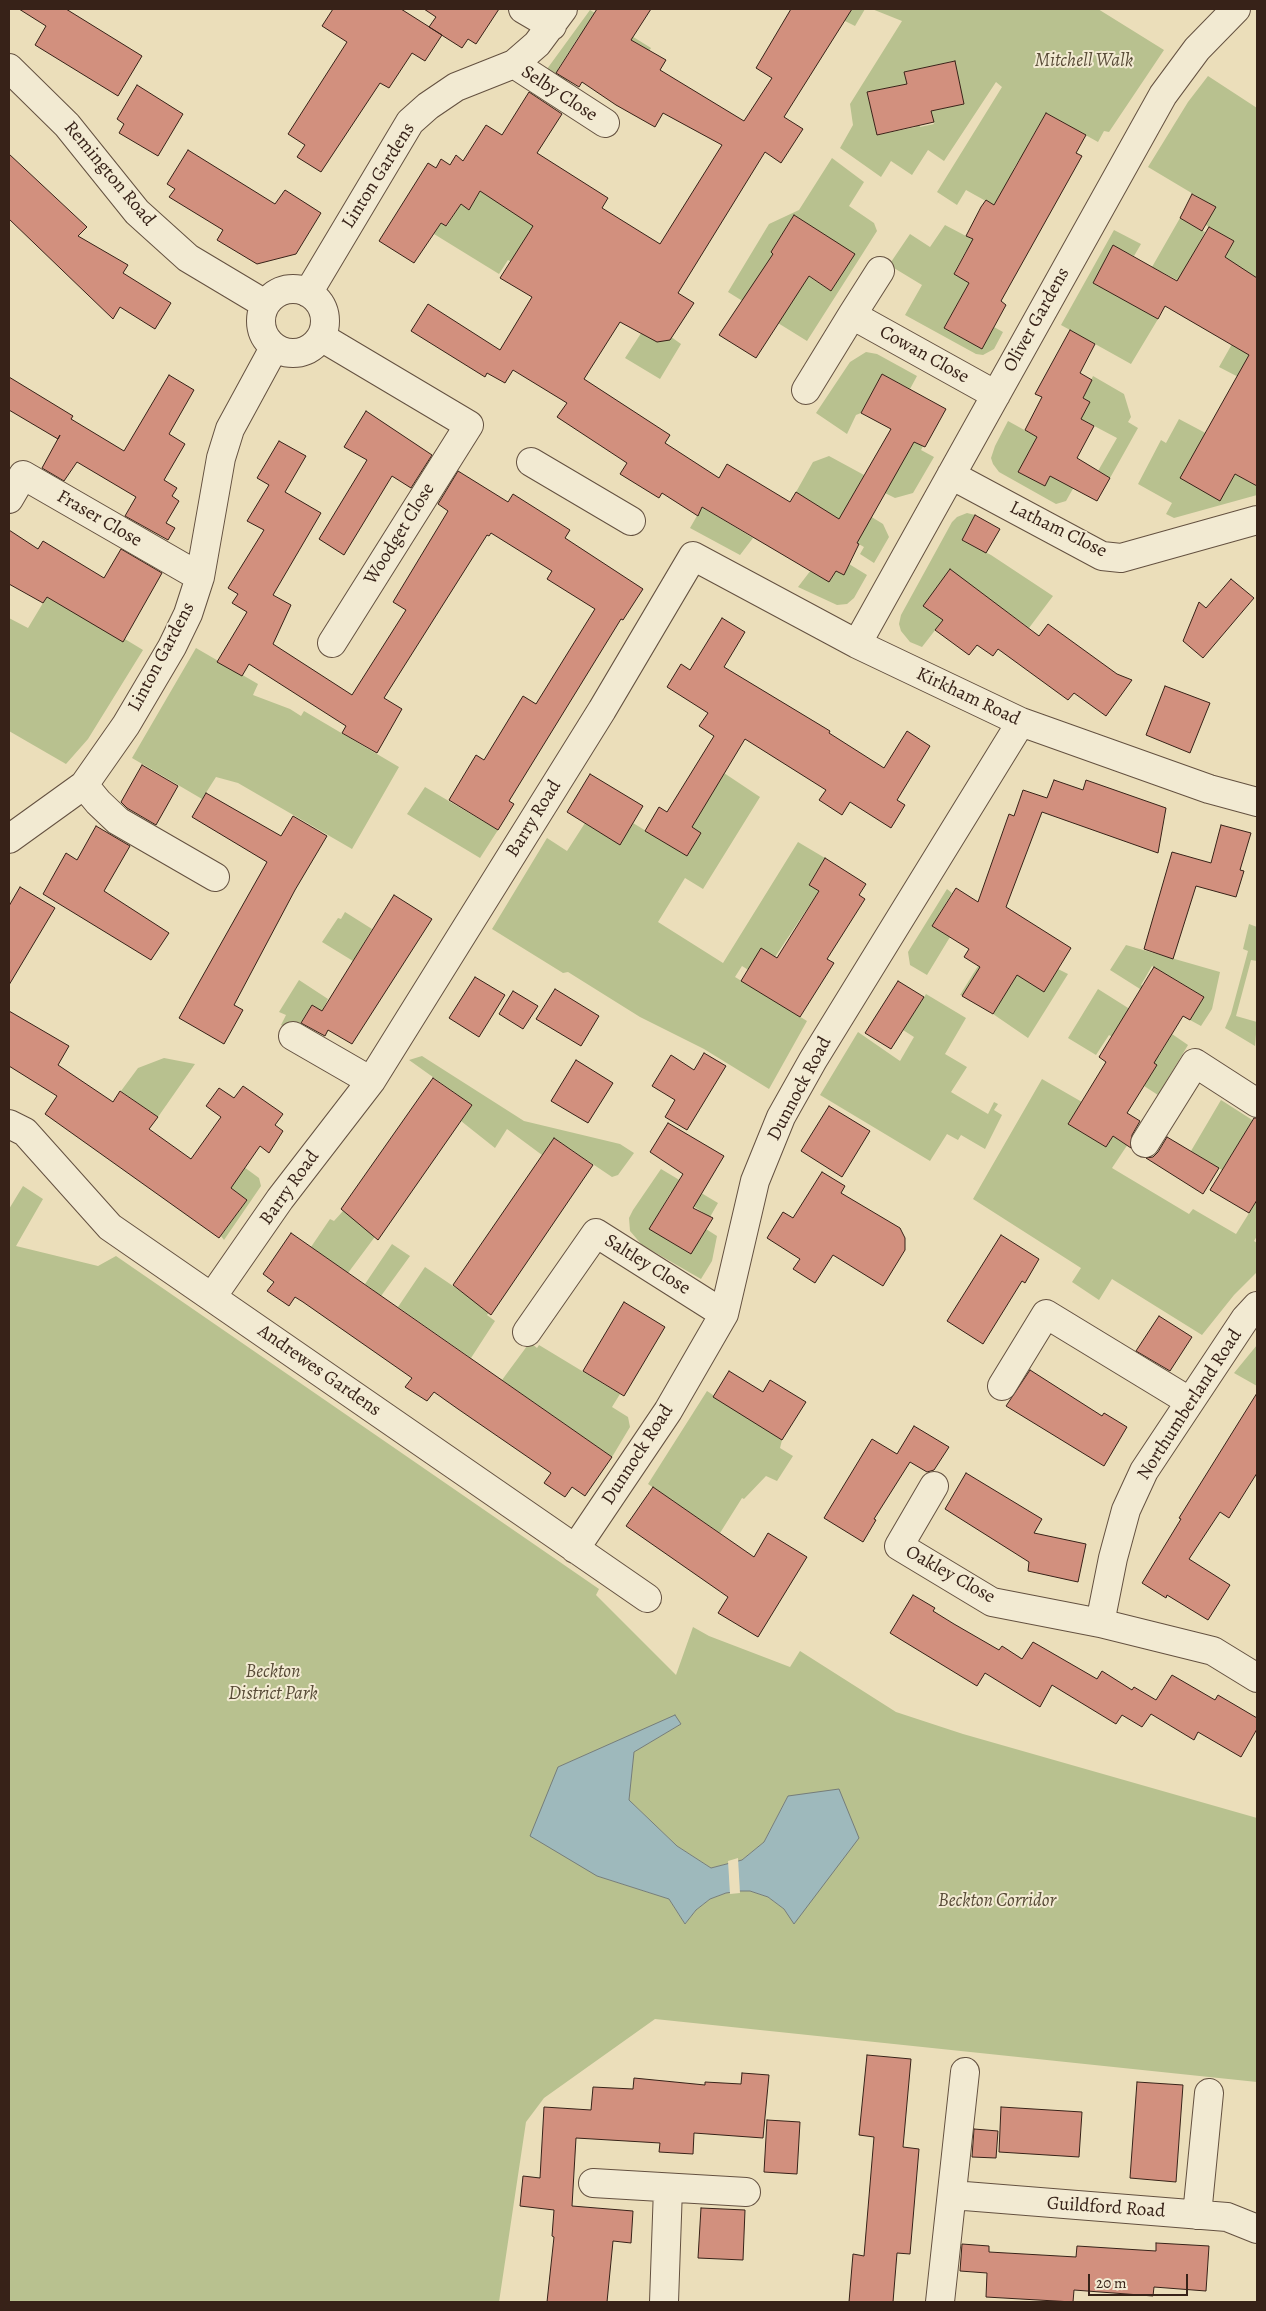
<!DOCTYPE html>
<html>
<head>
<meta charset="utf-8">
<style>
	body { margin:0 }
	#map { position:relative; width:1266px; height:2311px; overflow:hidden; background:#ebdeba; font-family:Alegreya,serif }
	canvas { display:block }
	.frame { position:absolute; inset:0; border:10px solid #372218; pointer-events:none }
	.scale { position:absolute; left:1088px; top:2274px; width:100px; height:22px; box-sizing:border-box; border:2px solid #372218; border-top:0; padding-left:6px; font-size:15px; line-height:18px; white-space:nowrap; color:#372218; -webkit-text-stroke:4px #f2ead2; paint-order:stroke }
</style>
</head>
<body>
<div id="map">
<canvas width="1266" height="2311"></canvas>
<div class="frame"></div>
<div class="scale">20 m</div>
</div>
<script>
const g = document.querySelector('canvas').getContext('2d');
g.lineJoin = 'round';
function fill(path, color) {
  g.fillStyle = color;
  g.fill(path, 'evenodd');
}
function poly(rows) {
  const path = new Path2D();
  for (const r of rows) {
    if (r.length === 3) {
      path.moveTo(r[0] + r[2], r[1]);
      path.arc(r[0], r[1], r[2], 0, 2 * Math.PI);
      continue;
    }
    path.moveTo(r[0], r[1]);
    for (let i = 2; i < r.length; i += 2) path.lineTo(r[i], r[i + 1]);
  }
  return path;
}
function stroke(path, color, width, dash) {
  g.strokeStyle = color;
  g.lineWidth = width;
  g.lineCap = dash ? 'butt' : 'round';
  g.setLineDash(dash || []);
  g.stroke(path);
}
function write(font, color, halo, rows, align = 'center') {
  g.font = font + ' Alegreya,serif';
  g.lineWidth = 4;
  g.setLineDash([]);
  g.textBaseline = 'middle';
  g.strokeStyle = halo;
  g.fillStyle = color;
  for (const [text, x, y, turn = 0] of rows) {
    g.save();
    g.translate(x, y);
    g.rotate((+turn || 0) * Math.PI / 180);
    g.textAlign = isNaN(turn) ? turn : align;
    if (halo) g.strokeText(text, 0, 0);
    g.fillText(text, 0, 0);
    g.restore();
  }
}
fill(poly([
	[845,9,850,11,852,9,865,9,855,26,839,18],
	[872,9,1098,9,1164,50,1109,132,1104,131,1098,142,1046,113,1028,144,1030,146,1022,161,1019,160,1014,168,1002,210,966,190,957,205,937,192,1002,87,996,82,944,161,928,150,912,175,891,161,881,177,840,148,853,125,850,104,902,21],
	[954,61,964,104,931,111,934,124,920,127,917,115,914,115,916,127,877,135,867,92,907,84,904,72],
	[590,10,651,48,623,93,599,49,579,36,558,69,570,76,566,82,547,69],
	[1208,76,1257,108,1257,278,1251,274,1236,298,1257,312,1257,365,1248,382,1219,367,1236,337,1217,272,1234,241,1206,225,1215,207,1148,167,1188,102],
	[512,141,551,288,508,260,499,274,434,234,441,223,447,226,461,204,469,209],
	[832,158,864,182,849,206,874,223,877,231,807,341,728,292,769,224,799,210],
	[794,215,854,254,831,291,771,252],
	[1180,218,1205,232,1179,281,1152,267],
	[945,225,983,245,966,251,954,273,969,283,944,328,982,349,994,327,1003,332,994,349,983,355,976,354,905,315,922,285,889,265,910,234,930,247],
	[1114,230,1141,244,1134,256,1113,246,1093,283,1158,319,1131,364,1061,325],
	[649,321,681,344,660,379,625,358],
	[866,352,877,354,917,376,910,389,882,374,861,413,856,415,847,434,816,413,850,362],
	[1093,376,1124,394,1131,417,1128,422,1138,428,1110,478,1098,471,1117,438,1081,419,1090,402,1083,398],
	[1179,419,1215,438,1220,500,1235,474,1252,483,1257,473,1257,495,1174,518,1166,514,1172,503,1138,484,1161,440,1166,443],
	[1008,421,1037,437,1018,472,1045,486,1064,451,1087,464,1066,501,1056,504,999,472,993,464,991,458,995,446],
	[907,438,923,446,921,450,934,457,913,493,895,498,885,493],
	[829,456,864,475,849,503,883,524,889,537,874,563,860,554,864,547,838,532,824,510,796,492,813,462],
	[702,507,753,538,740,555,690,528],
	[967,513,975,515,962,540,991,555,1053,596,1029,628,1003,609,943,620,922,647,910,642,901,631,899,624,901,615,952,522,957,517],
	[849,564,867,575,854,598,847,604,837,605,798,587,811,570,836,571],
	[49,593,143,650,88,739,66,764,9,731,9,618,28,628],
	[196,648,258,684,253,695,290,709,301,716,304,711,399,767,352,849,238,783,216,777,202,799,132,758],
	[724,773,760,797,703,889,685,878,658,922,723,963,798,842,825,858,809,885,819,891,775,957,761,948,758,976,742,966,735,977,807,1021,769,1089,704,1049,640,1017,568,972,563,973,492,929,547,838,567,851,585,823,620,844,633,823,687,856,701,833,685,823],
	[425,787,498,830,480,858,407,814],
	[947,889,952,893,932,926,950,937,927,975,910,965,908,952],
	[345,912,372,929,353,961,322,942,338,918,341,919],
	[1249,924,1257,927,1257,961,1251,960,1236,1016,1257,1022,1255,1046,1225,1028,1231,1014,1248,951,1243,949],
	[1126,945,1220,972,1212,1009,1201,1026,1190,1020,1204,997,1183,984,1152,966,1141,985,1150,990,1148,994,1110,970],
	[990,947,1044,992,1058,969,1068,974,1028,1038,993,1014,1005,995,960,995],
	[299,980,328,999,322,1011,312,1005,294,1033,281,1025,286,1015,279,1012],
	[1098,989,1136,1013,1159,1056,1172,1034,1188,1045,1158,1095,1144,1086,1157,1065,1109,1035,1096,1055,1068,1038],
	[926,994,966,1018,945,1054,967,1067,951,1092,988,1114,994,1102,998,1104,994,1110,1002,1115,985,1149,961,1135,958,1140,947,1134,930,1161,820,1095,858,1032,900,1061,914,1037,903,1030],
	[422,1056,524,1121,620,1144,634,1153,618,1175,612,1177,554,1138,542,1155,507,1129,495,1148,461,1121,472,1105,409,1060],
	[164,1058,195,1064,158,1117,121,1091,138,1068],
	[1042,1079,1082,1102,1068,1124,1106,1147,1119,1126,1134,1135,1112,1168,1189,1214,1193,1209,1236,1234,1256,1202,1257,1203,1257,1236,1254,1241,1257,1243,1257,1272,1234,1295,1202,1335,1112,1279,1099,1300,1072,1282,1081,1268,973,1199],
	[1221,1100,1257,1123,1257,1148,1242,1138,1222,1170,1191,1151],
	[244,1167,259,1178,261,1186,224,1240,221,1236,247,1200,230,1187],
	[661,1169,718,1203,710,1217,671,1192,650,1228,690,1254,706,1229,717,1236,712,1261,701,1279,642,1245,630,1231,629,1218,633,1210],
	[23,1186,43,1199,16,1246,98,1266,116,1256,599,1589,596,1595,676,1675,693,1627,709,1636,790,1667,800,1651,896,1712,963,1734,1257,1818,1257,2082,655,2019,544,2098,526,2122,499,2302,9,2302,9,1209],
	[675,1716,681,1724,633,1752,629,1800,677,1846,711,1868,742,1860,764,1842,788,1796,795,1923,784,1909,768,1897,750,1891,740,1891,726,1893,710,1899,696,1910,685,1924,669,1899,597,1876,558,1767],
	[343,1211,377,1234,348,1273,311,1247,330,1219,334,1221],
	[392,1244,410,1256,381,1296,365,1284],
	[425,1267,490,1311,487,1315,495,1321,471,1358,398,1307],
	[530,1342,537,1348,539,1345,620,1394,612,1407,628,1417,630,1427,612,1457,502,1380],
	[1257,1345,1257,1386,1234,1373],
	[707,1391,782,1440,780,1448,793,1456,777,1481,766,1476,744,1499,742,1498,720,1533,648,1484]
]), '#b8c18f');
const water = poly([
	[675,1715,681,1724,634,1752,629,1800,677,1846,711,1868,742,1860,764,1842,788,1796,839,1789,859,1838,794,1924,784,1909,768,1897,750,1891,740,1891,726,1893,710,1899,696,1910,685,1924,669,1899,597,1876,530,1836,558,1767,675,1715]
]);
fill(water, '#9eb9bc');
stroke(water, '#757d7a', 1);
fill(poly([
	[738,1858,740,1893,730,1894,728,1861]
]), '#ebdeba');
const building = poly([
	[19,9,66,9,142,56,118,96,35,45,46,26,19,9],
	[333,9,401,9,442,35,425,61,412,53,389,88,380,83,321,172,297,157,305,145,288,134,347,42,322,26,333,9],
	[424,9,499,9,476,44,468,39,462,48,429,27,436,17,424,9],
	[597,9,651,9,631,40,666,60,660,70,744,121,772,78,756,68,791,9,852,9,784,117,803,129,781,163,765,152,678,293,694,303,670,340,657,342,620,322,584,379,670,435,665,443,719,478,727,464,790,502,796,492,839,519,891,429,861,413,882,374,946,409,925,447,914,442,857,543,859,544,844,575,836,571,829,582,702,507,698,516,662,493,659,498,620,474,627,463,557,417,567,403,513,370,505,383,487,373,485,377,411,331,428,304,500,350,532,297,500,278,533,226,480,191,469,210,461,204,446,226,441,223,414,263,379,241,428,163,436,168,441,159,450,165,456,155,463,161,486,125,502,135,529,92,562,114,537,153,608,198,602,208,660,244,722,145,663,113,655,127,616,105,582,82,579,87,556,73,597,9],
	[955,61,964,104,931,111,934,122,877,135,867,92,907,84,904,72,955,61],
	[137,85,183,114,158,156,119,133,124,124,117,119,137,85],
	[1046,113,1086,135,1076,153,1082,156,1001,301,1006,305,982,349,944,328,969,283,954,274,973,239,966,236,981,207,986,200,994,205,1046,113],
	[188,150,275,204,285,190,321,213,296,254,257,264,217,240,223,230,169,197,175,189,167,184,188,150],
	[9,154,87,227,78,236,128,265,123,273,171,303,155,329,120,307,113,319,9,219,9,154],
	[1192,194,1216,207,1202,231,1180,218,1192,194],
	[794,215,855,254,831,291,809,276,756,358,719,335,773,254,771,252,794,215],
	[1209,227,1234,241,1225,257,1257,278,1257,486,1235,474,1220,501,1180,478,1249,355,1165,306,1158,319,1093,283,1113,245,1177,281,1209,227],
	[1070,330,1095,344,1080,373,1092,380,1083,398,1090,402,1081,419,1094,426,1077,458,1110,478,1097,501,1050,476,1045,486,1018,472,1037,437,1025,430,1042,397,1035,394,1070,330],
	[169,375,194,390,169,434,185,444,164,480,177,488,172,496,179,501,166,523,175,528,168,540,125,516,136,497,77,462,64,481,42,468,60,435,58,439,9,410,9,377,73,416,71,419,124,451,169,375],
	[366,411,432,455,411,488,392,476,344,555,319,539,367,460,344,447,366,411],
	[279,441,306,456,285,492,321,513,273,595,291,605,273,644,352,695,406,610,393,602,448,511,438,504,458,471,508,502,513,494,570,530,565,538,643,589,623,620,621,619,509,801,514,804,498,830,449,800,476,755,484,760,523,696,536,704,595,609,547,579,552,571,491,533,489,536,487,535,384,698,402,709,377,753,342,733,346,726,249,664,242,676,217,662,247,612,232,603,238,594,228,588,264,530,247,521,269,485,257,478,279,441],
	[975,515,1000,529,986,553,962,540,975,515],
	[9,530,38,549,43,541,104,578,121,549,162,573,123,642,47,597,43,603,9,584,9,530],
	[950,569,1039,636,1048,624,1117,674,1132,680,1106,716,1074,693,1068,700,998,649,993,656,977,645,969,655,935,630,943,620,923,606,950,569],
	[1231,579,1254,598,1203,658,1183,641,1199,602,1206,608,1231,579],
	[722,618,745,632,724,667,830,731,829,733,884,768,907,731,930,746,897,800,905,805,891,828,850,802,842,815,819,800,826,790,745,739,692,827,701,833,687,856,645,831,659,807,667,812,714,736,699,726,708,713,667,687,681,664,690,670,722,618],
	[1165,686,1210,703,1190,753,1146,735,1165,686],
	[142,765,178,786,156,825,127,808,121,802,142,765],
	[590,774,643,806,620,845,567,812,590,774],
	[1054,780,1083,790,1086,780,1166,808,1158,853,1042,812,1006,907,1071,948,1044,992,1017,975,993,1014,962,996,980,967,964,957,969,949,932,926,956,888,978,902,1009,814,1014,816,1023,790,1047,798,1054,780],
	[206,793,281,836,293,816,327,836,295,890,234,1005,243,1010,224,1044,179,1018,267,862,192,817,206,793],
	[1221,825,1251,833,1240,870,1244,871,1236,897,1196,886,1173,959,1144,949,1172,852,1211,863,1221,825],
	[96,826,130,846,104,891,169,933,151,960,43,894,66,853,77,860,96,826],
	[825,858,866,884,859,895,865,899,827,959,834,963,800,1017,741,981,761,948,777,958,819,891,809,885,825,858],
	[20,887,55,908,9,985,9,906,20,887],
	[394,895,432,919,352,1044,328,1030,325,1036,301,1023,312,1005,322,1011,394,895],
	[1154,967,1204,997,1190,1020,1183,1016,1154,1063,1157,1065,1127,1113,1140,1121,1132,1135,1131,1148,1113,1136,1106,1147,1068,1124,1106,1062,1099,1057,1154,967],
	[475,977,505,995,479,1037,449,1018,475,977],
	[898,981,924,997,891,1049,865,1033,898,981],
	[555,989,599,1016,581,1046,536,1019,555,989],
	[513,991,538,1006,523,1029,499,1014,513,991],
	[9,1011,69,1046,58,1065,113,1102,120,1091,158,1117,149,1129,191,1159,221,1117,206,1106,219,1088,234,1098,243,1086,279,1111,283,1114,275,1125,283,1131,269,1153,260,1146,231,1188,247,1200,219,1238,45,1114,57,1096,9,1066,9,1011],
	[704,1053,726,1066,687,1130,665,1117,675,1100,652,1086,671,1055,694,1070,704,1053],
	[576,1060,613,1083,588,1123,551,1101,576,1060],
	[433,1078,472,1105,378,1240,341,1209,433,1078],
	[829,1106,870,1131,842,1177,801,1151,829,1106],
	[1254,1118,1257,1118,1257,1200,1249,1213,1210,1190,1254,1118],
	[668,1123,724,1156,693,1208,713,1218,691,1254,649,1229,683,1174,650,1152,668,1123],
	[1167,1137,1219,1168,1203,1194,1146,1158,1153,1157,1158,1152,1167,1137],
	[554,1138,593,1165,491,1315,453,1285,554,1138],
	[822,1172,845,1186,841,1193,900,1228,905,1238,905,1250,883,1286,833,1255,815,1283,793,1269,800,1259,767,1238,783,1212,793,1218,822,1172],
	[291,1233,612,1457,585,1496,572,1487,565,1497,544,1483,551,1473,458,1409,434,1392,427,1401,405,1387,412,1378,303,1302,295,1297,289,1306,267,1291,274,1282,263,1274,291,1233],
	[1001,1235,1039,1259,1025,1283,1022,1281,983,1344,947,1321,1001,1235],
	[624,1302,665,1327,624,1396,583,1371,624,1302],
	[1159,1316,1192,1337,1170,1371,1136,1351,1159,1316],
	[1030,1370,1102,1416,1104,1413,1127,1427,1104,1466,1006,1406,1030,1370],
	[729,1371,763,1392,770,1380,806,1402,782,1440,713,1397,729,1371],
	[1257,1393,1257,1473,1229,1518,1220,1512,1189,1559,1230,1585,1208,1620,1167,1595,1166,1598,1142,1583,1181,1519,1179,1518,1257,1393],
	[914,1426,949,1447,934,1470,927,1472,910,1462,874,1519,876,1520,863,1542,824,1518,872,1439,897,1454,914,1426],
	[966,1473,1042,1519,1034,1533,1086,1544,1078,1582,1028,1571,1029,1562,945,1509,966,1473],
	[653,1487,754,1557,768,1533,807,1557,758,1637,718,1613,728,1597,626,1526,653,1487],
	[913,1595,935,1608,933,1611,954,1624,999,1650,1002,1646,1022,1659,1033,1642,1097,1679,1102,1671,1132,1690,1134,1687,1156,1700,1172,1675,1215,1700,1218,1695,1257,1718,1257,1729,1241,1757,1198,1732,1194,1740,1151,1714,1142,1727,1122,1715,1116,1724,1052,1685,1040,1707,985,1673,977,1686,890,1633,913,1595],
	[867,2055,911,2059,903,2147,919,2149,910,2254,897,2253,893,2302,849,2302,853,2254,864,2256,874,2137,859,2135,867,2055],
	[742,2073,769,2075,763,2138,694,2133,693,2154,659,2152,660,2143,576,2138,572,2206,633,2211,631,2243,613,2241,607,2302,547,2302,554,2237,552,2236,554,2210,520,2206,523,2176,540,2178,544,2107,591,2110,593,2087,633,2089,634,2078,705,2085,705,2082,741,2084,742,2073],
	[1137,2082,1183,2085,1176,2182,1130,2178,1137,2082],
	[1001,2107,1082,2112,1079,2157,999,2152,1001,2107],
	[767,2120,800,2122,797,2174,764,2172,767,2120],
	[974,2129,998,2131,996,2158,972,2157,974,2129],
	[701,2208,745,2210,743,2260,698,2258,701,2208],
	[1156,2243,1209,2246,1206,2291,1154,2287,1153,2296,1074,2290,1073,2302,986,2297,987,2273,960,2271,962,2244,989,2246,989,2252,1076,2257,1077,2246,1156,2251,1156,2243]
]);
fill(building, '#d2907e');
stroke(building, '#372218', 1);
const minor = poly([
	[523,9,552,26],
	[514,64,605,123],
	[9,68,67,125,137,212,188,258,265,304],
	[293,321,32],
	[308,293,410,122,428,106,456,87,514,64,537,44,563,9],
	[852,315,880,271],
	[321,337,469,425,332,643],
	[806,390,852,315,996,395],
	[531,462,631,521],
	[951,475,1102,556,1121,558,1257,520],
	[9,499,23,475,200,577],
	[857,644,1163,95,1197,49,1236,9],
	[84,785,98,802,118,821,215,877],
	[9,839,84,785,126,725,172,647,188,614,200,577,221,458,230,429,274,348],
	[293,1036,371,1081],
	[9,1124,25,1132,110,1227,647,1598],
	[1145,1143,1195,1063,1257,1103],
	[212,1297,280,1199,371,1081,602,710,693,556,857,644,1021,722,1209,789,1257,802],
	[527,1332,596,1233,724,1314],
	[1002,1386,1046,1314,1189,1401],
	[934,1486,899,1546,992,1602,1100,1623,1213,1651,1257,1678],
	[575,1549,668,1411,724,1314,755,1181,781,1117,813,1060,1021,722],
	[1100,1623,1113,1558,1126,1510,1144,1471,1245,1319,1257,1306],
	[593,2183,746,2192],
	[952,2195,1227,2217,1257,2229],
	[1197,2215,1209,2093],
	[664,2302,668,2188],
	[940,2302,965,2072]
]);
stroke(minor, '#645140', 30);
stroke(minor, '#f2ead2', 28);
write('italic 19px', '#574a36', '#f2ead2', [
	["Mitchell Walk",1084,61],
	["Beckton",273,1672],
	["District Park",273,1694],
	["Beckton Corridor",997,1901]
]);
write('19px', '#372218', '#f2ead2', [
	["Selby Close",559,94,33],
	["Remington Road",109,174,50],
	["Linton Gardens",379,176,-58],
	["Oliver Gardens",1037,320,-61],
	["Cowan Close",924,355,29],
	["Fraser Close",99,519,30],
	["Latham Close",1058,530,26],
	["Woodget Close",400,534,-58],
	["Linton Gardens",162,657,-62],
	["Kirkham Road",968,697,25],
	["Barry Road",534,819,-58],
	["Dunnock Road",800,1089,-62],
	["Barry Road",290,1188,-54],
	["Saltley Close",647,1265,32],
	["Andrewes Gardens",319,1371,35],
	["Northumberland Road",1190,1405,-57],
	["Dunnock Road",638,1455,-57],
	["Oakley Close",950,1575,29],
	["Guildford Road",1106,2208,4]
]);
</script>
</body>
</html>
